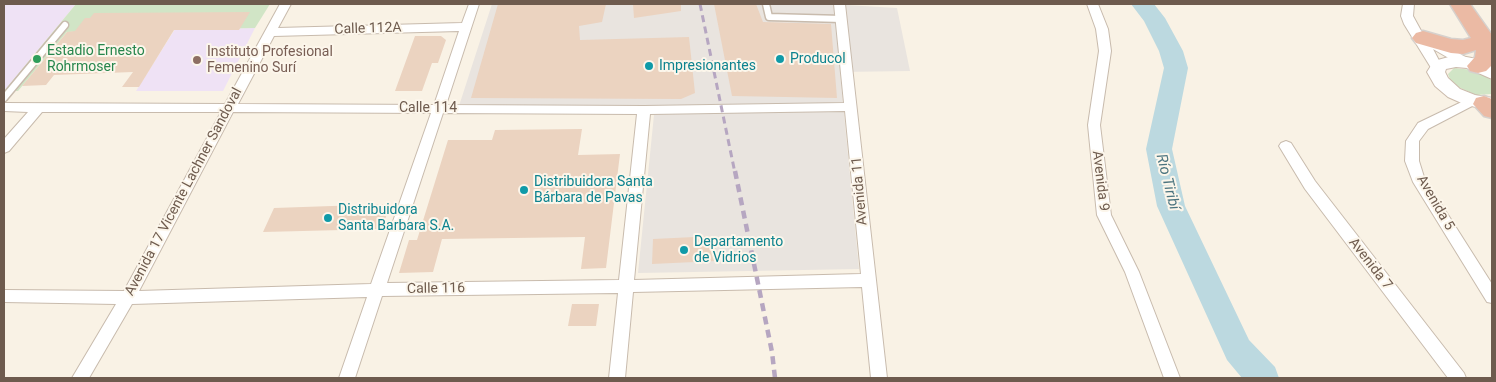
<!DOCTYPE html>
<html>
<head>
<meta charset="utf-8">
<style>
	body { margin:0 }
	#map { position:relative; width:1496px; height:382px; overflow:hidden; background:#f9f2e5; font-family:Roboto,sans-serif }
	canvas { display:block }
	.frame { position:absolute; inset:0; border:5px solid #6e5b4e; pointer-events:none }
</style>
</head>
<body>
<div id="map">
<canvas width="1496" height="382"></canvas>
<div class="frame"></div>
</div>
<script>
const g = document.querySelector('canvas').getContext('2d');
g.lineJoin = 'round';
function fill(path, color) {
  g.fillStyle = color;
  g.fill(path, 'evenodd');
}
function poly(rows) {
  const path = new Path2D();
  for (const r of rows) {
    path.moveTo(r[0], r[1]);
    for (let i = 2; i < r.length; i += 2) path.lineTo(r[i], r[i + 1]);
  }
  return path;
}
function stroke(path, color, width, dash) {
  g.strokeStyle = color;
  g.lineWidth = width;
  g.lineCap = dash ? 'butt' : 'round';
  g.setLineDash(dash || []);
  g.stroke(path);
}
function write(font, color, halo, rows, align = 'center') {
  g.font = font + ' Roboto,sans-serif';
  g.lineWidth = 4;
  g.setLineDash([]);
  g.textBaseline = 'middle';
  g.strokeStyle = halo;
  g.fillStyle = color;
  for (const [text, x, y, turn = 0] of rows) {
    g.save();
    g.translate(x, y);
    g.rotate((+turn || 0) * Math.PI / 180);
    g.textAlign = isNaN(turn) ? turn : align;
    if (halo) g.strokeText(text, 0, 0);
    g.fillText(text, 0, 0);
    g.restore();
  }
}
fill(poly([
	[492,4,828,4,897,8,910,71,840,72,859,269,638,273,655,105,458,109]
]), '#e9e4df');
fill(poly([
	[4,4,76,4,4,91],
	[255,28,223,91,136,91,175,29]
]), '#efe2f5');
fill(poly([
	[76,4,270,4,255,28,67,32,18,91,4,91],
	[1454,68,1473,70,1487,77,1492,81,1492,94,1476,95,1456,86,1451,82,1448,74]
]), '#d1e5c6');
fill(poly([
	[1131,4,1154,4,1165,18,1183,51,1188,68,1172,149,1185,206,1249,340,1275,367,1279,378,1242,378,1227,360,1157,206,1146,149,1164,68,1159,51,1144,21,1131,4]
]), '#bcd9e0');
fill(poly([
	[498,4,606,4,602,22,579,26,580,40,689,37,695,93,681,99,471,98],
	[633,4,681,4,681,11,634,18],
	[714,4,756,4,763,22,831,24,837,98,732,96],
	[250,12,239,30,174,30,139,87,122,87,133,72,54,75,46,85,22,86,67,32,75,31,85,18,90,18,94,13],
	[415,36,441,36,446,40,438,63,432,63,422,91,395,91],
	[582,129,578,155,620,154,606,268,581,269,585,237,442,239,433,272,399,273,409,240,417,240,448,140,492,140,495,130],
	[390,204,382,229,263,232,274,208],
	[715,236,716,261,652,264,653,239],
	[572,304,599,304,596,326,568,326]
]), '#ebd3c0');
const lane = poly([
	[766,4,769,17,842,19],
	[4,98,65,25]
]);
const street = poly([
	[280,4,291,4,278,28,462,23,469,4,479,4,446,105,644,106,844,103,834,4,845,4,887,378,871,378,862,287,633,292,625,378,609,378,618,293,382,296,355,378,339,378,367,297,132,304,89,378,72,378,116,304,4,302,4,290,124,291,221,112,42,112,9,151,4,153,4,139,28,112,4,111,4,103,225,104,280,4],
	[459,31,434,105,238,104,274,36,459,31],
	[845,111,861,274,634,280,650,114,845,111],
	[233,112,431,113,371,284,139,291,233,112],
	[443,113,637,114,619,280,387,283,443,113],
	[1087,4,1098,4,1108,29,1111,51,1100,125,1111,215,1139,272,1180,378,1164,378,1125,272,1097,215,1088,125,1099,51,1096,29,1087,4],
	[1403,4,1414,4,1413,16,1425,38,1432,38,1467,58,1469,61,1467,64,1459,64,1433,49,1443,68,1441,71,1433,71,1404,24,1401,16,1403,4],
	[1472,97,1478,101,1476,104,1428,129,1419,141,1419,161,1424,177,1492,284,1492,303,1487,302,1413,182,1405,161,1406,141,1418,123,1472,97],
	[1286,141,1291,143,1315,181,1464,373,1466,378,1448,378,1305,189,1279,146,1281,143,1286,141]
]);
const secondary = poly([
	[1456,55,1477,59,1492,66,1492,79,1467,68,1456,67,1446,69,1445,72,1448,78,1460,89,1475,95,1492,98,1492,110,1466,105,1448,97,1435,86,1427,72,1434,61,1456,55]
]);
const highway = poly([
	[1450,4,1470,4,1492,35,1492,65,1486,71,1478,73,1470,71,1467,66,1475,57,1476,50,1463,54,1451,53,1416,43,1412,38,1416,33,1423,31,1451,39,1463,40,1471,38,1450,4],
	[1484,96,1492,99,1492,118,1484,116,1473,104,1476,98,1484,96]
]);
stroke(lane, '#c8bbad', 9);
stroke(street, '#c8bbad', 2);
stroke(secondary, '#cbbbac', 2);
stroke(highway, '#d6d1cd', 3);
stroke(lane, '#fff', 6);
fill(street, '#fff');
fill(secondary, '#fff');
fill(highway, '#ebbaa4');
stroke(poly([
	[700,4,735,173]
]), '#b6a6c1', 3, [7, 4.5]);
stroke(poly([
	[735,171,772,352,775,378]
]), '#b6a6c1', 4.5, [8, 5.5]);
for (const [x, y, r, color] of [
	[37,59,5,"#2e9e5b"],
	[780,59,5,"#0f9aa8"],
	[197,60,5,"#8d6e63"],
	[649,66,5,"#0f9aa8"],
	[524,190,5,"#0f9aa8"],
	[328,218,5,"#0f9aa8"],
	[684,250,5,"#0f9aa8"]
]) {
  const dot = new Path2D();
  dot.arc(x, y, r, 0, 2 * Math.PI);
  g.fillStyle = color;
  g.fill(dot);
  stroke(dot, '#fcf6eb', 2);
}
write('14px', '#6e5b4e', '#fcf6eb', [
	["Calle 112A",368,29,-2],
	["Calle 114",428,108],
	["Avenida 9",1100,181,83],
	["Avenida 11",860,191,-95],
	["Avenida 17 Vicente Lachner Sandoval",184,192,-62],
	["Avenida 5",1435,203,60],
	["Avenida 7",1370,264,52],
	["Calle 116",436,289,-1]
]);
write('14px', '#27864d', '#fcf6eb', [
	["Estadio Ernesto",47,51],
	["Rohrmoser",47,67]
], 'left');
write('14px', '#785e54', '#fcf6eb', [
	["Instituto Profesional",207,52],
	["Femenino Surí",207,68]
], 'left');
write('14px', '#0d838f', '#fcf6eb', [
	["Producol",790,59],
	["Impresionantes",659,66],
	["Distribuidora Santa",534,182],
	["Bárbara de Pavas",534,198],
	["Distribuidora",338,210],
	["Santa Barbara S.A.",338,226],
	["Departamento",694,242],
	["de Vidrios",694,258]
], 'left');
write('italic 15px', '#4b747f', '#fcf6eb', [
	["Río Tiribí",1167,182,76]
]);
</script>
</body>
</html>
